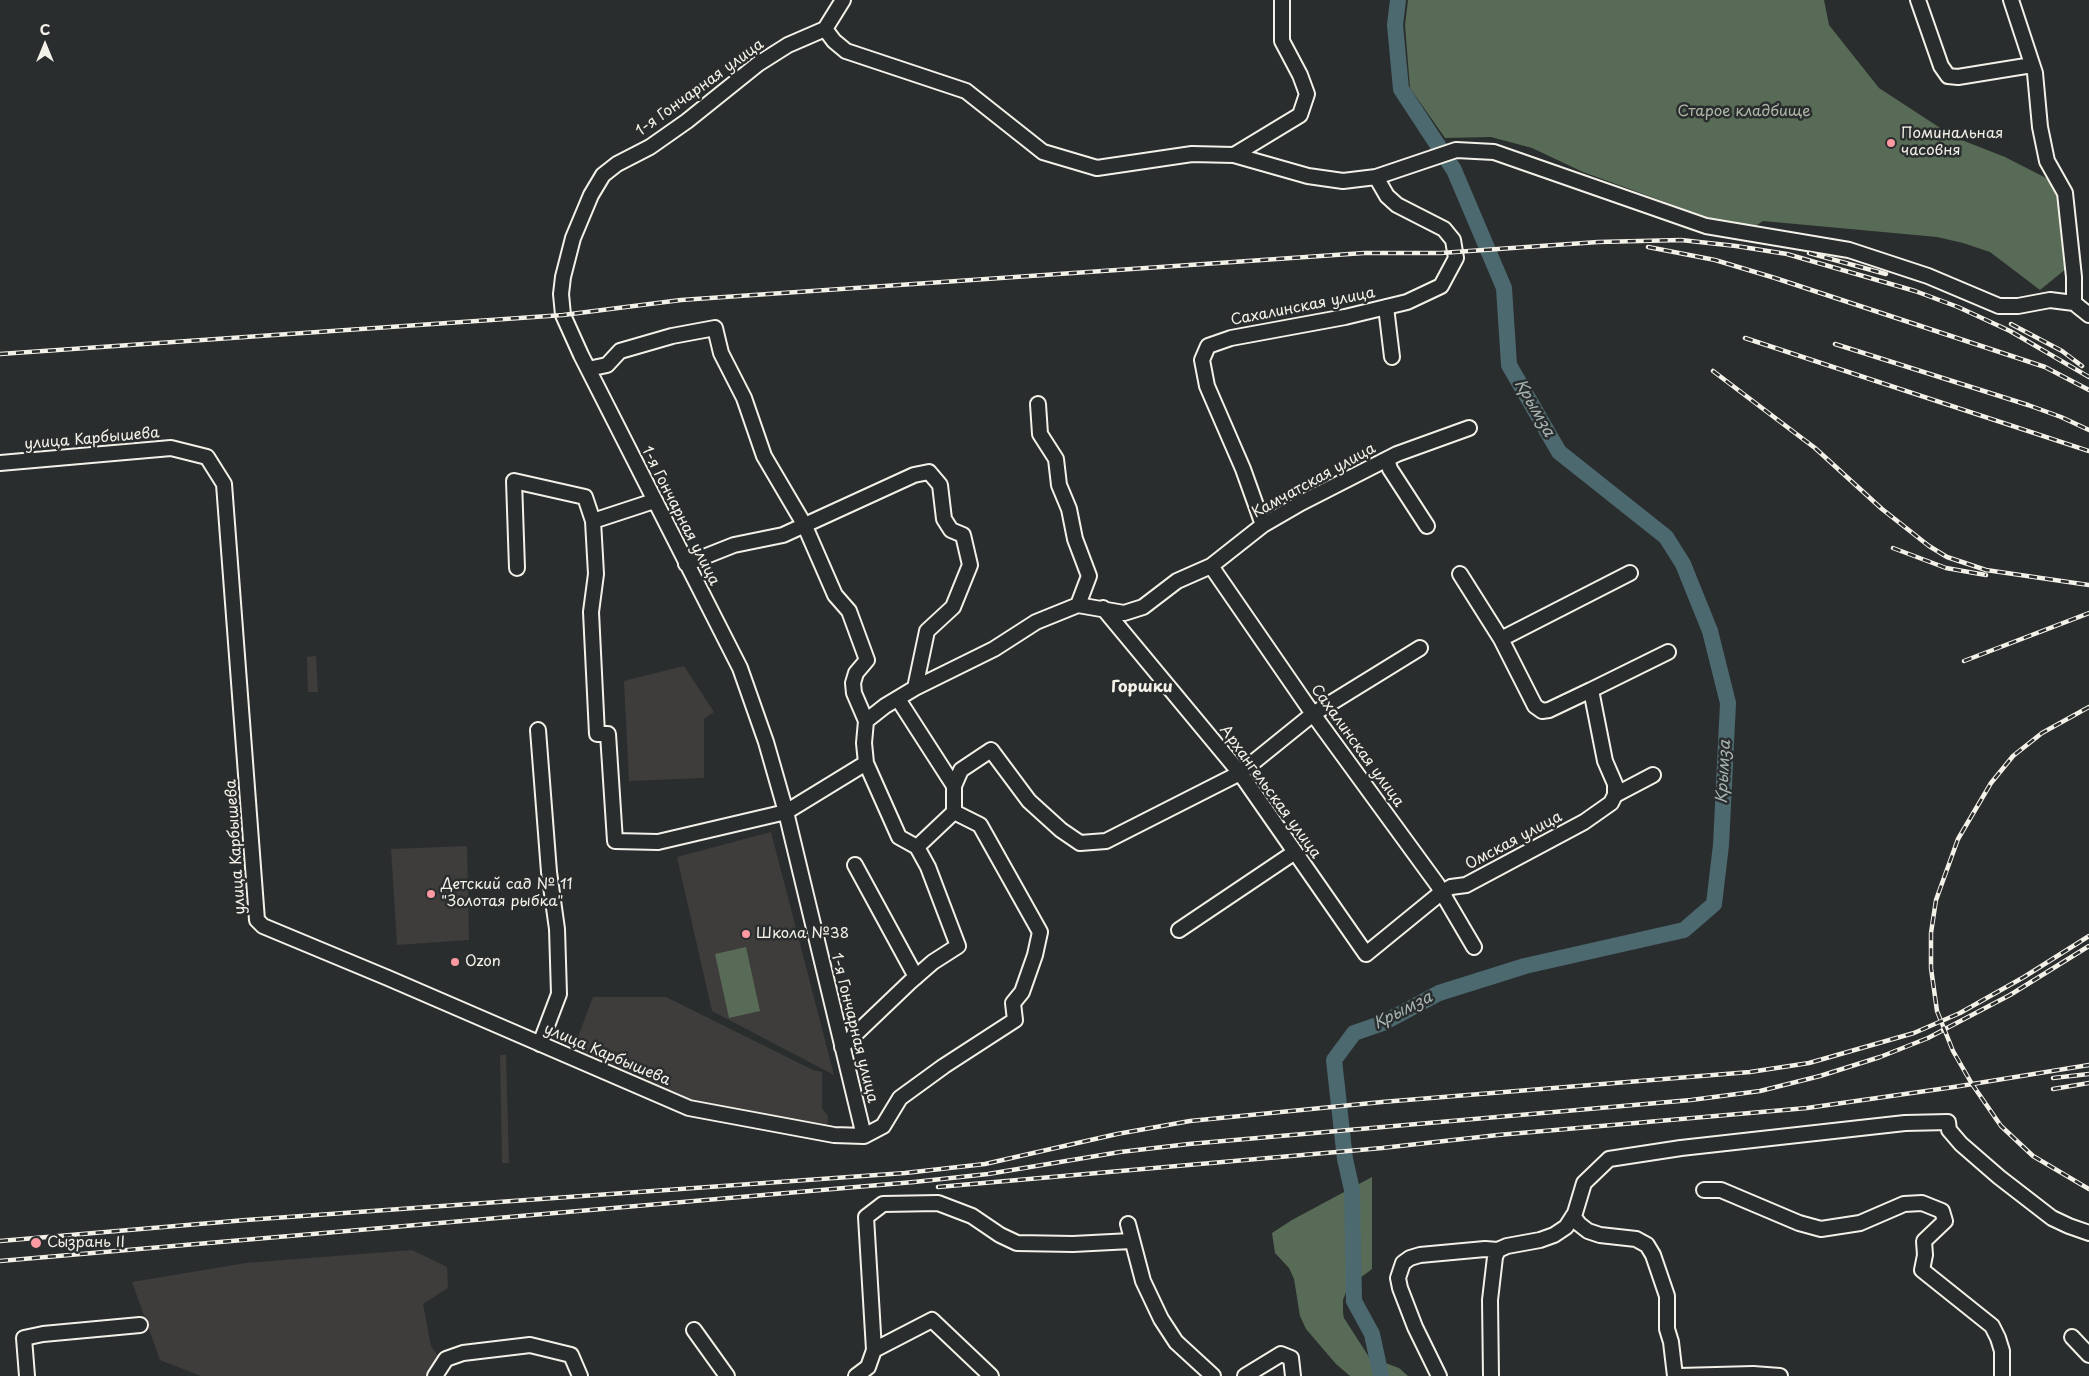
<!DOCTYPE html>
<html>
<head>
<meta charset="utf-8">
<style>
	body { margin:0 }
	#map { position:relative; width:2089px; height:1376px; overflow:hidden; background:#2a2d2e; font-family:"Playpen Sans",sans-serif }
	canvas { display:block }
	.north { position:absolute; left:20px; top:20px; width:50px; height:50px; -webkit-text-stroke:4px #2a2d2e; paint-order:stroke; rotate:0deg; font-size:14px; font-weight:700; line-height:20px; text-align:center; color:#f4f1e8 }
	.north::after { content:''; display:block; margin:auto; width:18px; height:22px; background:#f4f1e8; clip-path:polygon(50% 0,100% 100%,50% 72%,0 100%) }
</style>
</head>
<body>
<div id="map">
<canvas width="2089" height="1376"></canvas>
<div class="north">С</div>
</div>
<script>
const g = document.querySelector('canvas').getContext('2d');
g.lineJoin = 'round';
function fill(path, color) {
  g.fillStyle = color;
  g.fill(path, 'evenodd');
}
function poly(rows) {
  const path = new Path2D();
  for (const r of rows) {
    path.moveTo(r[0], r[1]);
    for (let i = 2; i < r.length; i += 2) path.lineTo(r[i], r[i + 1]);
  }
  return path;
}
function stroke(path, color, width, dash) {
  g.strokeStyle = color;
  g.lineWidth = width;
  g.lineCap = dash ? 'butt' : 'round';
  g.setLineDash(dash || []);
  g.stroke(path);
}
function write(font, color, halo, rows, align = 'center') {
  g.font = font + ' "Playpen Sans",sans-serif';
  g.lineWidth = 5;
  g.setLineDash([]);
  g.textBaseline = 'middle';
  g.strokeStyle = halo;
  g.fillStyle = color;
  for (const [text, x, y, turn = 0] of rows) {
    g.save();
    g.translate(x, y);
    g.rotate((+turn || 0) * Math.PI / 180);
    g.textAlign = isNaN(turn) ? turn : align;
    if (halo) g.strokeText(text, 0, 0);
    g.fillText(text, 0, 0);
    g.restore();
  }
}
fill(poly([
	[316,656,318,692,308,692,307,657],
	[684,666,714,712,704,719,704,778,629,781,624,681],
	[771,832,834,1075,712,1011,677,857],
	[467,846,469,940,397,945,391,849],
	[593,997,666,997,813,1070,822,1072,822,1108,828,1116,827,1129,715,1110,573,1050],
	[500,1055,506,1055,509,1163,502,1163],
	[412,1250,447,1267,448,1288,423,1304,431,1346,441,1360,429,1376,201,1376,160,1360,132,1282,246,1263]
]), '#3f3c3c');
fill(poly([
	[1408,0,1824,0,1829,25,1879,88,1954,137,2005,157,2048,179,2059,198,2067,268,2040,290,1990,252,1963,243,1937,237,1763,221,1754,227,1717,221,1583,172,1532,148,1491,137,1445,138,1410,88,1405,25],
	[746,947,760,1011,729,1018,715,954],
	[1372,1177,1372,1269,1348,1287,1343,1300,1343,1313,1344,1318,1369,1357,1399,1368,1408,1376,1350,1376,1336,1364,1306,1329,1300,1316,1294,1279,1289,1268,1275,1253,1272,1233,1292,1220]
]), '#586b56');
stroke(poly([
	[1381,1376,1372,1334,1354,1301,1352,1190,1345,1159,1334,1060,1354,1033,1383,1023,1439,993,1525,966,1684,930,1714,904,1721,845,1728,703,1710,631,1683,564,1666,537,1559,452,1509,365,1504,288,1454,170,1401,89,1395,25,1398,0]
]), '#4c696f', 16);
const minor = poly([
	[1918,0,1941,66,1948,76,1958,77,2032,65],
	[2011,0,2035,73,2040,127,2047,161,2065,193,2074,277,2074,303],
	[825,29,834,41,846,51,966,91,1043,152,1097,168,1192,154,1234,155,1308,176,1343,181,1376,177,1456,150,1494,152,1706,226,1849,250,1928,276,1999,306,2018,306,2050,300,2074,303,2089,315],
	[825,29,788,45,758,64,687,121,650,147,617,164,603,175,591,195,573,238,563,277,561,294,563,315,581,355,740,668,766,742,786,812,864,1136],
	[825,29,843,0],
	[1234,155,1300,115,1307,94,1300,75,1282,41,1282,0],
	[1386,307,1392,357],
	[588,369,607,365,620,351,672,336,715,328,721,353,744,398,764,456,804,524,835,595,849,611,867,660,856,673,853,683,854,693,866,721],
	[1038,404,1040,434,1056,459,1059,485,1069,509,1075,539,1089,576,1078,605],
	[1387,459,1390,469,1427,526],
	[0,463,171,448,207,457,224,484,257,920,263,926,388,978,689,1108,834,1135,864,1136],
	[593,521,654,501],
	[1263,525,1243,469,1207,386,1202,360,1208,346,1231,338,1345,317,1407,302,1441,286,1456,258,1453,240,1444,229,1397,205,1387,196,1376,177],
	[686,564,734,545,783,535,914,475,929,472,940,485,944,519,951,530,963,535,970,565,953,607,927,631,915,688],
	[1211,566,1313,714,1437,884,1474,947],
	[517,568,514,481,585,497,593,521,596,574,591,612,597,734,608,734,615,841,658,842,786,812,866,763],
	[1460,574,1501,639,1535,706,1542,711,1549,710,1591,690,1605,761,1615,784,1615,795],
	[1103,608,1240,773,1366,954,1442,892,1451,887,1466,885,1584,822,1611,803,1615,795,1653,775],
	[1501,639,1630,573],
	[1591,690,1668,652],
	[898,699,954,786],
	[538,730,549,872,557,929,559,994,540,1044],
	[954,812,954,786,961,770,991,750,1029,801,1061,830,1080,843,1106,841,1240,773,1313,714,1420,648],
	[917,847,954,812],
	[855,865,916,977],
	[1179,930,1295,852],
	[842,1047,910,982,933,962,958,946,928,867,917,847,899,837,866,763,864,743,866,721,885,706,915,688,994,649,1036,622,1078,605,1124,613,1143,607,1177,581,1211,566,1263,525,1301,503,1397,454,1469,428],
	[864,1136,883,1126,900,1098,944,1066,1015,1020,1013,1003,1022,992,1035,955,1040,932,980,825,954,812],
	[1704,1190,1721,1190,1799,1223,1821,1229,1860,1223,1904,1204,1922,1203,1942,1211,1945,1221,1924,1241,1925,1255,1922,1270,1992,1326,1998,1338,2002,1351,2002,1376],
	[1573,1216,1579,1224,1588,1231,1600,1235,1636,1239,1647,1245,1653,1255,1667,1296,1667,1329,1671,1342,1675,1376],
	[1128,1224,1143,1281,1161,1319,1176,1342,1213,1376],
	[694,1330,727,1376],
	[2072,1337,2089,1355],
	[874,1350,932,1320,991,1376],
	[868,1367,874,1350,866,1217,883,1204,938,1203,972,1216,1000,1235,1017,1243,1073,1244,1131,1241],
	[27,1376,24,1338,43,1334,140,1325],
	[435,1376,446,1359,463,1353,530,1345,571,1355,580,1376],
	[856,1376,868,1367],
	[1245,1376,1281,1354,1291,1358,1293,1376],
	[1439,1376,1415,1327,1400,1288,1398,1278,1403,1263,1410,1258,1420,1255,1485,1249,1498,1250,1507,1246,1540,1240,1554,1235,1566,1227,1575,1213,1584,1183,1609,1159,1681,1148,1905,1123,1948,1122,1949,1130,1961,1144,1999,1177,2052,1218,2069,1226,2089,1233],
	[1491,1376,1490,1300,1495,1257,1498,1250],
	[1679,1376,1753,1374,1780,1376]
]);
stroke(minor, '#f4f1e8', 18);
stroke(minor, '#2a2d2e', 14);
const rail = poly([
	[1648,247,1715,260,1775,278,2045,367,2089,390],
	[1809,253,1886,274],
	[2011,324,2062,351,2082,366],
	[1745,338,2089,451],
	[1835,344,2028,405,2061,417,2089,430],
	[0,354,563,315,681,300,1364,253,1441,253,1598,242,1681,240,1736,246,1787,254,1915,291,1958,307,2010,331,2089,377],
	[1713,371,1815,448,1882,509,1929,546,1947,557,1986,570,2089,585],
	[1893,548,1946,568,1986,575],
	[1964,661,2089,613],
	[2089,707,2042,733,2013,756,1991,783,1958,839,1936,900,1931,933,1931,968,1937,1011,1953,1051,1972,1084,2001,1126,2033,1156,2089,1189],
	[2053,1078,2089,1074],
	[2053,1089,2089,1083],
	[938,1187,1382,1148,1498,1135,1807,1108,1954,1087,2089,1065],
	[0,1241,246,1220,905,1173,985,1164,1117,1134,1190,1121,1382,1102,1750,1072,1809,1063,1914,1033,1960,1013,2024,977,2089,936],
	[0,1261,914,1182,988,1174,1120,1152,1189,1144,1691,1100,1760,1091,1820,1076,1880,1057,1928,1038,2010,995,2089,946]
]);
stroke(rail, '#f4f1e8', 4.5);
stroke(rail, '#2a2d2e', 2.5, [8]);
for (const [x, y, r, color] of [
	[1891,143,5,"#ff9aa2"],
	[431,894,5,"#ff9aa2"],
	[746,934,5,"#ff9aa2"],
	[455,962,5,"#ff9aa2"],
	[36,1243,6,"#ff9aa2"]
]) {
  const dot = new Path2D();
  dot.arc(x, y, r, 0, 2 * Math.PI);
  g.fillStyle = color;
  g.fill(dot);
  stroke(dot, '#2a2d2e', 2);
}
write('15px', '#f4f1e8', '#2a2d2e', [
	["1-я Гончарная улица",700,88,-36],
	["Сахалинская улица",1303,307,-11],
	["улица Карбышева",92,439,-5],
	["Камчатская улица",1314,481,-29],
	["1-я Гончарная улица",680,516,63],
	["Сахалинская улица",1357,746,54],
	["Архангельская улица",1270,792,54],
	["Омская улица",1514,841,-28],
	["улица Карбышева",236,847,-94],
	["1-я Гончарная улица",854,1028,76],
	["улица Карбышева",607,1055,23]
]);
write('15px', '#aeb5a6', '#2a2d2e', [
	["Старое кладбище",1744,112]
]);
write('15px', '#f4f1e8', '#2a2d2e', [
	["Поминальная",1901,134],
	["часовня",1901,151],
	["Детский сад № 11",441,885],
	["\"Золотая рыбка\"",441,902],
	["Школа №38",756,934],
	["Ozon",465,962],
	["Сызрань II",47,1243]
], 'left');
write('italic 16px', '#a8b4b2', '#2a2d2e', [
	["Крымза",1534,408,60],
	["Крымза",1724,772,-87],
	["Крымза",1403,1011,-27]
]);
write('bold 16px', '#f4f1e8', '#2a2d2e', [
	["Горшки",1142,688]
]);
</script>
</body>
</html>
